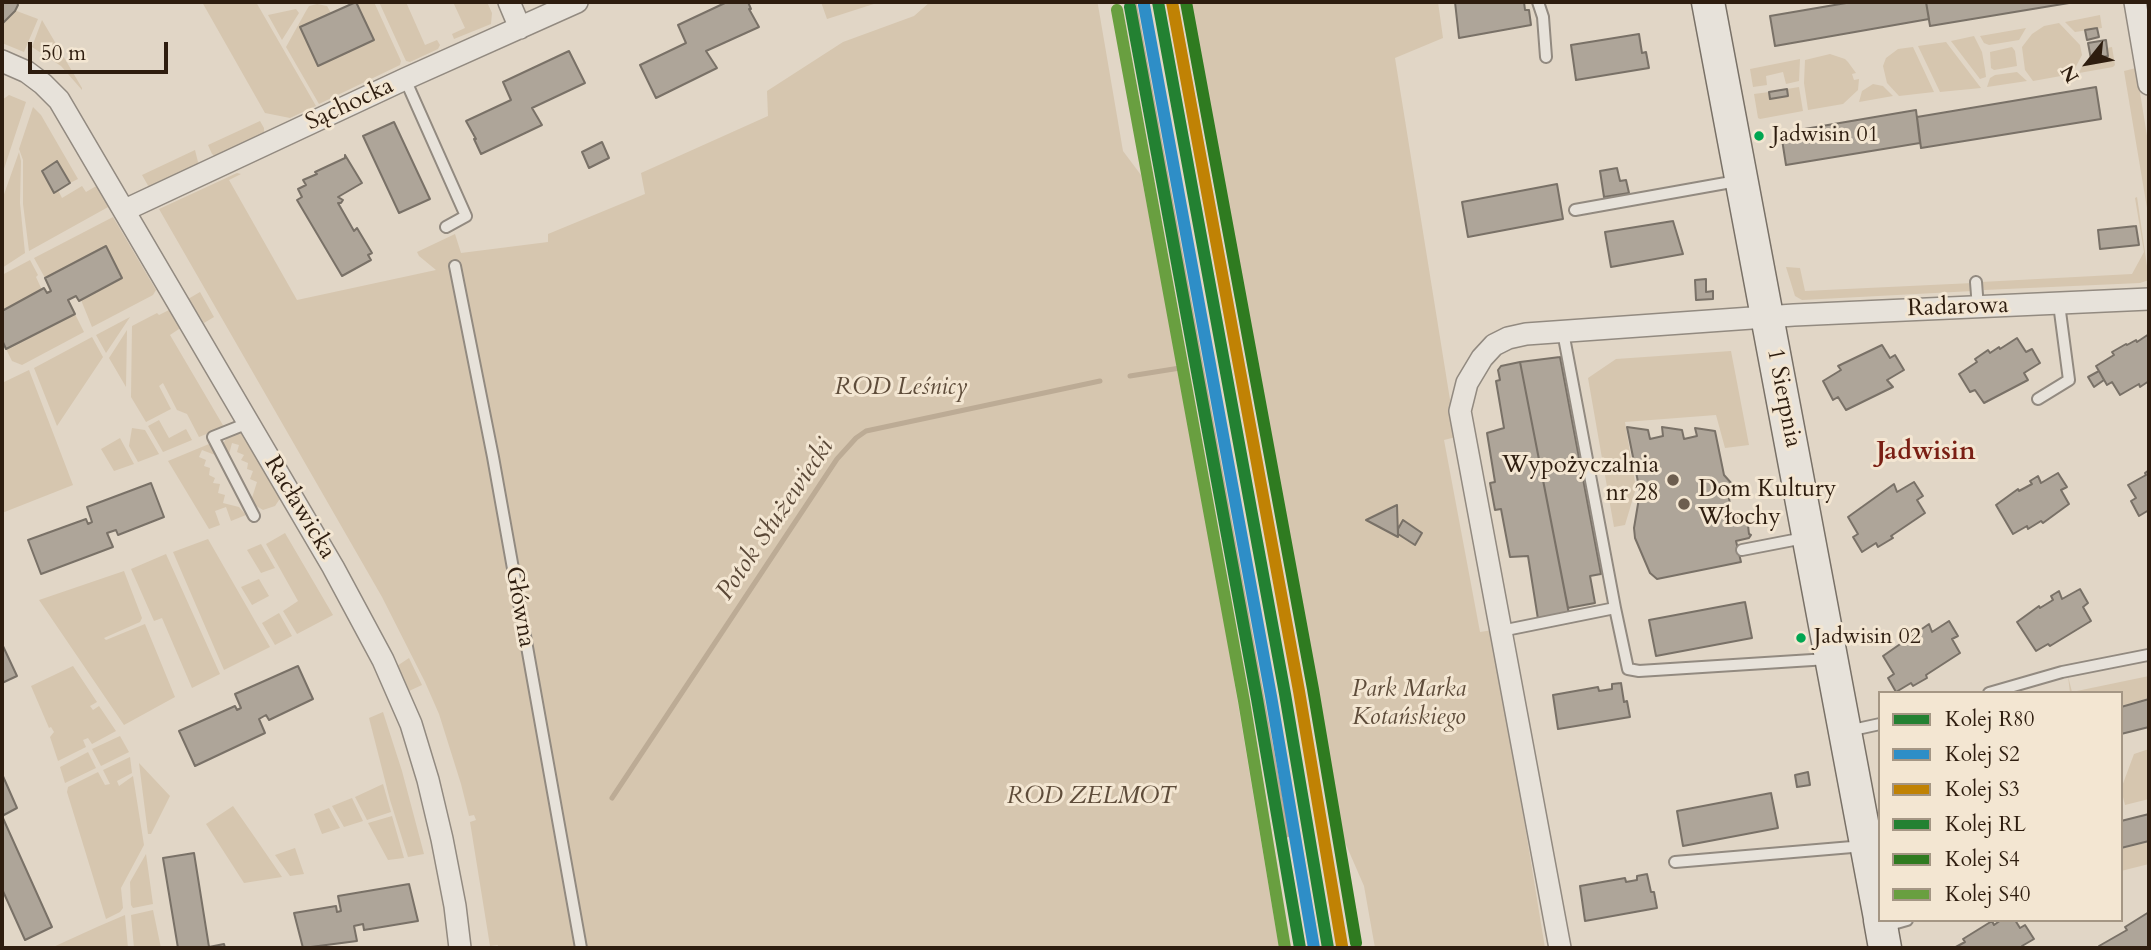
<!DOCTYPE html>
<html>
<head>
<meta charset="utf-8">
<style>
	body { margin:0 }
	#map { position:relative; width:2151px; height:950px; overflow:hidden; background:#e1d6c6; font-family:Cardo,serif }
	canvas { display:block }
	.frame { position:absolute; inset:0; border:4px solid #2e1d0f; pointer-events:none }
	.legend { position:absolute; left:1878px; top:691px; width:245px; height:231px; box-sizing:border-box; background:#f3e6d2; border:2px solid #a49684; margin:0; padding:9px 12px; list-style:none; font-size:21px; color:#2e1d0f }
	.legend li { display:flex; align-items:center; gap:14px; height:35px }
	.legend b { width:35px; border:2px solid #a49684 }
	.north { position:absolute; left:2053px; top:28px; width:70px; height:70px; -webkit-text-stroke:5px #f3e6d2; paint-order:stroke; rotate:239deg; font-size:19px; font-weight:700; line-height:28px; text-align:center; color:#2e1d0f }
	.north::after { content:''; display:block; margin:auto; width:24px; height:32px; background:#2e1d0f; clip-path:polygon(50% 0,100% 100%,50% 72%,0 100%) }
	.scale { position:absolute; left:28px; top:42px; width:140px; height:32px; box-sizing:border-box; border:4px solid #2e1d0f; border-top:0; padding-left:9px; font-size:21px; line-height:24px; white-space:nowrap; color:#2e1d0f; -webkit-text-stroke:5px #f3e6d2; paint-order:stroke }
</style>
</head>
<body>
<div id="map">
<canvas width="2151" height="950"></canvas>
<div class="frame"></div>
<ul class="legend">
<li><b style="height:9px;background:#238132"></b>Kolej R80</li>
<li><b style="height:9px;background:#2e8ec7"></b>Kolej S2</li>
<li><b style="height:9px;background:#c08204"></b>Kolej S3</li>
<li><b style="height:9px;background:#238132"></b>Kolej RL</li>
<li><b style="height:9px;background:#2f7b20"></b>Kolej S4</li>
<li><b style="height:9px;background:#699f40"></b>Kolej S40</li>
</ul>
<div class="north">N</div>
<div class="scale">50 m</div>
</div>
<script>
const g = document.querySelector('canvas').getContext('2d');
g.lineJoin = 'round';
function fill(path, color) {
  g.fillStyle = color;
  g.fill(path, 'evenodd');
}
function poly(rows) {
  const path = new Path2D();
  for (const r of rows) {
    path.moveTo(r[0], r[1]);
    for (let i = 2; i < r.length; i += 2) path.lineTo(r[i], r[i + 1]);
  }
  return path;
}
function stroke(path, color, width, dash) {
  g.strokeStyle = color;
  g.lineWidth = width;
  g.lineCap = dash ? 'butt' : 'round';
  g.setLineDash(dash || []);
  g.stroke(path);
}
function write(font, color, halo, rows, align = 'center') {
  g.font = font + ' Cardo,serif';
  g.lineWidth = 6;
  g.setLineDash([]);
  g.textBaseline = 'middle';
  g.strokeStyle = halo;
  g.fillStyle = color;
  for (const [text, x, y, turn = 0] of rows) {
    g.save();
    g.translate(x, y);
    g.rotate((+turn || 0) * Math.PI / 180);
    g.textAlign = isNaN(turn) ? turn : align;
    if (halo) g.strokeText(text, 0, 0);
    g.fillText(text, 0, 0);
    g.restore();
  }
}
fill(poly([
	[202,2,256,2,316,106,290,118,265,113],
	[356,2,374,2,401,61,400,65,319,104,286,47,306,11,309,6,317,4,327,6,331,13,300,27,318,66,373,40],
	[379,2,406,2,425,45,437,40,440,45,438,49,410,62,406,61],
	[453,2,487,2,492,13,491,24,454,39,452,34,465,28],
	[821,2,880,2,827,19],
	[930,2,1097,2,1098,5,1123,151,1141,175,1174,344,1179,353,1279,948,497,948,498,945,490,946,470,822,476,820,474,815,469,816,461,784,439,714,425,682,382,597,159,209,237,173,241,174,229,180,297,300,436,270,419,256,417,252,455,234,461,253,548,242,548,234,645,194,641,173,768,116,767,91,843,42,914,16],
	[1181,2,1438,2,1443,38,1395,58,1456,437,1444,440,1480,632,1493,630,1545,948,1375,948,1364,886,1337,824,1292,590,1272,460,1203,124],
	[296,9,299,13,282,40,268,15],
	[14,10,38,19,24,52,2,43,2,24],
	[2100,15,2102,28,2075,32,2065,22],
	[42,20,82,88,82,90,61,66,32,47],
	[2059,23,2080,45,2082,55,2072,74,2033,81,2025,70,2022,47,2032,34,2044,26],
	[2026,28,2019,40,1989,45,1984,43,1980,36],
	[1974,36,1982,52,1985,69,1986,77,1980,79,1951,41],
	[1946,42,1981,88,1940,92,1918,46],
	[1913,47,1934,92,1899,96,1887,83,1883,66,1886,58,1898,49],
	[2012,47,2015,51,2017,66,1994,70,1991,68,1990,52],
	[2112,47,2115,65,2113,67,2079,73,2083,64,2109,59,2107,48],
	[1830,54,1845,59,1848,62,1856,73,1852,74,1854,80,1859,79,1858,90,1843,104,1808,110,1804,83,1805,60],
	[1800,59,1799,81,1786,84,1783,72,1766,76,1767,85,1753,87,1750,69],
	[2136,68,2149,148,2149,220,2124,71],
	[2017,72,2027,81,1987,87,1990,78,1995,75],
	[1873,84,1883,86,1893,96,1859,102,1862,91],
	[1799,87,1803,111,1760,119,1758,118,1754,94,1769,92,1770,98,1788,96,1787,89],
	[9,95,26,102,2,175,2,100],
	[33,107,41,115,78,179,70,183,57,162,42,171,54,192,58,190,62,198,82,186,86,192,98,185,110,206,29,251,23,204,23,160,19,149],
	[260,121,264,128,264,134,218,158,212,154,208,145],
	[195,150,199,166,150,189,142,175],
	[19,152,21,161,20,203,25,253,2,268,2,200],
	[2137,197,2149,280,2140,283,1984,290,1981,282,2132,274,2144,252,2135,198],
	[113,217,156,290,153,295,92,327,81,300,105,247,45,278,34,258],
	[30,260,38,275,36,277,42,290,2,311,2,275],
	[1786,267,1800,268,1805,291,1973,283,1973,291,1802,300,1795,296],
	[200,292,214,317,204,323,188,299],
	[171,309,182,327,170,335,224,427,199,437,187,414,177,410,163,383,159,386,171,409,146,422,131,397,132,326,157,313,159,315],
	[75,314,84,332,22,365,12,361,6,349],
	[130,317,106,353,96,335],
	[127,330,126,387,109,358],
	[92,337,103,357,57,426,34,368],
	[1731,351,1749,445,1725,448,1716,415,1625,422,1636,488,1625,525,1614,527,1588,378,1616,359],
	[29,370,73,485,2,513,2,383],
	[159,420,169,438,186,429,192,440,163,452,148,426],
	[132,428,145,430,159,454,138,462,129,446],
	[237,433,243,433,281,497,275,506,263,510,253,504,251,501,257,482,250,479,253,471,247,469,248,463,241,460,244,455,237,452,239,445,232,443,228,458,223,443,227,438],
	[120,438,134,464,114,471,101,449],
	[209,444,215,455,202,450,199,457,206,460,204,466,210,468,209,475,215,478,213,483,220,484,218,493,225,495,223,503,239,507,246,515,231,521,226,507,215,511,220,525,209,529,168,461],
	[285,533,333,615,297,634,283,611,298,601,266,544],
	[208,539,270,647,224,670,173,552],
	[261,544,275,568,261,573,247,550],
	[166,554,220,674,192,688,162,618,154,621,131,569],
	[124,571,142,618,140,622,104,638,106,640,145,624,175,697,124,725,39,600],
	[259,579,269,596,252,605,241,587],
	[279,613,292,636,275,645,262,623],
	[409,658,422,685,409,691,397,666],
	[73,666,97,702,90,706,93,710,99,706,116,731,92,744,88,738,83,740,86,747,58,761,50,737,54,732,51,727,49,728,31,686],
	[2068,676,2072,692,2149,676,2149,698,2121,706,2121,693,2070,693],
	[383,712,402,771,424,854,408,857,390,800,369,718],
	[120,736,129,752,101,766,92,749],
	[2149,749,2149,799,2125,805,2121,789,2134,754],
	[88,752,96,768,65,783,60,767],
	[130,757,132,773,117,781,119,786,133,776,144,845,121,888,123,908,120,912,106,919,67,792,68,787,98,772,105,785,110,784,103,770],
	[139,763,170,796,151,834,148,834],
	[383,784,391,812,367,820,355,797],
	[352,798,363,821,344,827,332,806],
	[233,806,256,839,282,877,244,883,206,824],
	[329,808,340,828,322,834,314,814],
	[392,816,404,858,388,860,368,823],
	[2149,842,2149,864,2121,871,2121,849],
	[295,848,304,874,290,876,275,855],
	[146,854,153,904,133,908,131,905,130,882],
	[153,910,161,948,134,948,131,915],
	[125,915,128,948,51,948,97,927]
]), '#d6c6af');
stroke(poly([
	[1134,2,1287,835],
	[1130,376,1180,368],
	[612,798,837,459,856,438,866,431,1100,381]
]), '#bcab95', 5);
const building = poly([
	[2,2,17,2,18,5,15,11,2,24,2,2],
	[356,2,374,40,318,66,300,27,356,2],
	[727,2,748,2,751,9,749,9,759,27,706,51,717,68,656,98,640,65,686,43,678,25,727,2],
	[1455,2,1524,2,1525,10,1529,10,1531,25,1459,38,1455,2],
	[1852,2,1926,2,1929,19,1775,46,1770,16,1852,2],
	[1926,2,2075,2,1930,26,1926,2],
	[2097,28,2099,37,2087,40,2085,30,2097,28],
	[1639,34,1642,53,1646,52,1649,68,1576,80,1571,45,1639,34],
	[2106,40,2108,56,2091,59,2088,43,2106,40],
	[569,51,585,83,532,108,542,125,481,154,474,139,476,139,466,121,511,100,503,82,569,51],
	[2096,87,2101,119,1921,148,1917,117,2096,87],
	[1787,89,1788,96,1770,99,1769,92,1787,89],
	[1916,110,1920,143,1786,165,1781,133,1916,110],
	[394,122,430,199,399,213,363,136,394,122],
	[602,142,609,158,589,168,582,152,602,142],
	[345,155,362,183,338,197,343,200,341,203,338,203,354,231,357,228,372,253,368,255,371,260,342,276,297,200,302,197,298,189,306,185,303,180,317,174,315,172,345,158,345,155],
	[57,161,70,183,54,193,42,171,57,161],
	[1617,168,1620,181,1626,180,1629,193,1604,197,1600,171,1617,168],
	[1557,184,1563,219,1468,237,1462,202,1557,184],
	[1673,221,1683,254,1611,267,1605,232,1673,221],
	[2136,226,2139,245,2100,249,2098,230,2136,226],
	[106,246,122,278,79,301,76,296,68,300,75,314,6,349,2,340,2,311,44,288,47,293,51,291,45,278,106,246],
	[1706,279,1706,292,1713,291,1713,299,1696,300,1695,280,1706,279],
	[2149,334,2149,381,2140,387,2139,384,2120,395,2112,382,2107,385,2096,366,2114,355,2112,352,2126,344,2127,345,2136,340,2137,342,2149,334],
	[2017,338,2026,352,2032,349,2040,363,2024,373,2028,380,1984,403,1975,390,1970,392,1959,374,1977,362,1975,359,1988,350,1990,353,1999,347,2000,349,2017,338],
	[1882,345,1890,358,1895,355,1904,370,1887,380,1893,387,1846,410,1838,397,1833,400,1823,381,1841,370,1838,366,1882,345],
	[1560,357,1601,574,1590,576,1595,603,1568,608,1520,362,1560,357],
	[1520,362,1569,614,1538,619,1528,556,1510,557,1501,509,1495,510,1490,483,1495,482,1487,433,1504,428,1496,381,1500,380,1498,370,1501,366,1520,362],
	[2099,371,2104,380,2094,387,2088,377,2099,371],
	[1627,427,1648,430,1650,439,1663,436,1662,427,1682,430,1684,439,1697,436,1695,428,1715,431,1724,475,1732,484,1737,495,1729,498,1732,518,1747,517,1749,534,1751,535,1749,538,1736,541,1741,562,1657,579,1650,573,1635,538,1634,528,1640,492,1627,427],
	[2149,470,2149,510,2139,516,2131,501,2136,498,2128,485,2146,475,2145,473,2149,470],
	[2058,473,2067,487,2061,490,2069,504,2043,523,2041,521,2028,529,2027,526,2013,534,1996,505,2018,489,2019,491,2032,484,2030,481,2038,476,2041,483,2058,473],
	[1914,482,1923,496,1917,500,1925,513,1891,536,1893,538,1878,547,1876,543,1862,552,1853,537,1858,534,1848,517,1894,484,1897,492,1914,482],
	[151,483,164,517,118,535,116,530,107,533,113,547,41,574,28,540,86,519,88,524,92,522,87,507,151,483],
	[1397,505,1398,537,1366,520,1397,505],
	[1403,520,1422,533,1415,545,1398,534,1398,529,1403,520],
	[2080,589,2088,603,2083,607,2091,621,2050,646,2048,644,2036,651,2017,622,2039,606,2040,608,2053,600,2051,596,2059,591,2062,599,2080,589],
	[1745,602,1752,638,1656,656,1649,620,1745,602],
	[1949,621,1958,636,1952,639,1960,653,1926,675,1927,678,1913,686,1911,683,1896,692,1888,678,1894,674,1883,656,1929,624,1932,632,1949,621],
	[2,644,17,676,2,683,2,644],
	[298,666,313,699,269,720,266,715,259,719,265,733,195,766,179,731,235,706,237,710,241,708,235,694,298,666],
	[1621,683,1624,702,1627,701,1630,717,1558,729,1553,695,1598,687,1599,691,1612,689,1612,684,1621,683],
	[2149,699,2149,727,2121,734,2121,707,2149,699],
	[1808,772,1810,785,1797,787,1795,775,1808,772],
	[2,774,17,808,2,816,52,927,25,940,2,889,2,774],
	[1771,793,1778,828,1683,846,1677,811,1771,793],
	[2149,814,2149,841,2121,848,2121,821,2149,814],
	[194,853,209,947,224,944,225,948,178,948,163,858,194,853],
	[1647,874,1651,892,1654,892,1657,908,1585,921,1580,886,1625,878,1626,882,1637,880,1637,876,1647,874],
	[409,884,418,921,364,930,363,924,354,926,357,941,303,948,294,913,336,906,337,912,341,911,338,896,409,884],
	[2149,912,2149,948,2100,948,2099,946,2127,930,2125,927,2149,912],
	[2001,920,2015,920,2020,928,2025,925,2034,939,2022,946,2023,948,1954,948,1965,942,1963,939,1992,921,1994,925,2001,920]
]);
fill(building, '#aea599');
stroke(building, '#797167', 2);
const lane = poly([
	[1538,2,1543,17,1546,57],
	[405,79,466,216,446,227],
	[1575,210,1737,181],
	[455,266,493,457,581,948],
	[1976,282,1978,308],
	[2038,399,2069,380,2059,304],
	[248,423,213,437,254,516],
	[1742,550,1804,538],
	[1615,608,1628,669,1639,671,1828,659],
	[1501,631,1615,608,1563,332],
	[1989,693,2062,672,2148,655],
	[1848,731,1880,724],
	[1675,862,1864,846],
	[1886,926,1907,920]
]);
const street = poly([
	[509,2,520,28],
	[2135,2,2149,84],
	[2,61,27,72,43,84,59,100,333,567,383,660,411,724,428,780,442,839,455,906,460,948],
	[125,210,405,79,577,2],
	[1560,948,1460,411,1467,383,1482,358,1494,345,1508,338,1526,334,1794,315,2149,299]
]);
const secondary = poly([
	[1708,2,1880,918],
	[1880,920,1885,948]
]);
stroke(lane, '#928a80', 14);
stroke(street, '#928a80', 24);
stroke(secondary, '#797167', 35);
stroke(lane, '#e7e2da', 10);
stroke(street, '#e7e2da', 21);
stroke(secondary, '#e7e2da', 32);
stroke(poly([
	[1158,2,1285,694,1328,948]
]), '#238132', 12);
stroke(poly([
	[1144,5,1271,696,1314,948]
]), '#2e8ec7', 12);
stroke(poly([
	[1172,2,1299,691,1342,946]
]), '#c08204', 12);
stroke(poly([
	[1130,7,1257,699,1300,948]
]), '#238132', 12);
stroke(poly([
	[1186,2,1313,689,1356,943]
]), '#2f7b20', 12);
stroke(poly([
	[1117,10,1244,701,1285,948]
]), '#699f40', 12);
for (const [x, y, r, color] of [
	[1759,136,6,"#00a651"],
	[1673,480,7,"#6d5e4f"],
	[1684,504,7,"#6d5e4f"],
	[1801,638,6,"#00a651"]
]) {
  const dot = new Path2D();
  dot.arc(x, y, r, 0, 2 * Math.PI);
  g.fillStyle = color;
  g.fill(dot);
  stroke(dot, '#f3e6d2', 2.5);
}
write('22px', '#2e1d0f', '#f3e6d2', [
	["Jadwisin 01",1772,136],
	["Jadwisin 02",1814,638]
], 'left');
write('24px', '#2e1d0f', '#f3e6d2', [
	["Sąchocka",350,105,-25],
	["Radarowa",1958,308,-2],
	["1 Sierpnia",1783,398,79],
	["Racławicka",299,508,59],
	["Główna",519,607,80]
]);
write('italic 24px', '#5e4c3a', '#f3e6d2', [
	["ROD Leśnicy",901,388],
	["Park Marka",1409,690],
	["Kotańskiego",1409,718],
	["ROD ZELMOT",1091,797]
]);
write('24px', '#2e1d0f', '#f3e6d2', [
	["Wypożyczalnia",1659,466],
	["nr 28",1659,494],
	["Dom Kultury",1698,490,"left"],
	["Włochy",1698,518,"left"]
], 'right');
write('bold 26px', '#7a1f14', '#f3e6d2', [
	["Jadwisin",1926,453]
]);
write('italic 26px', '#5a4837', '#f3e6d2', [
	["Potok Służewiecki",776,520,-56]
]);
</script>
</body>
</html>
